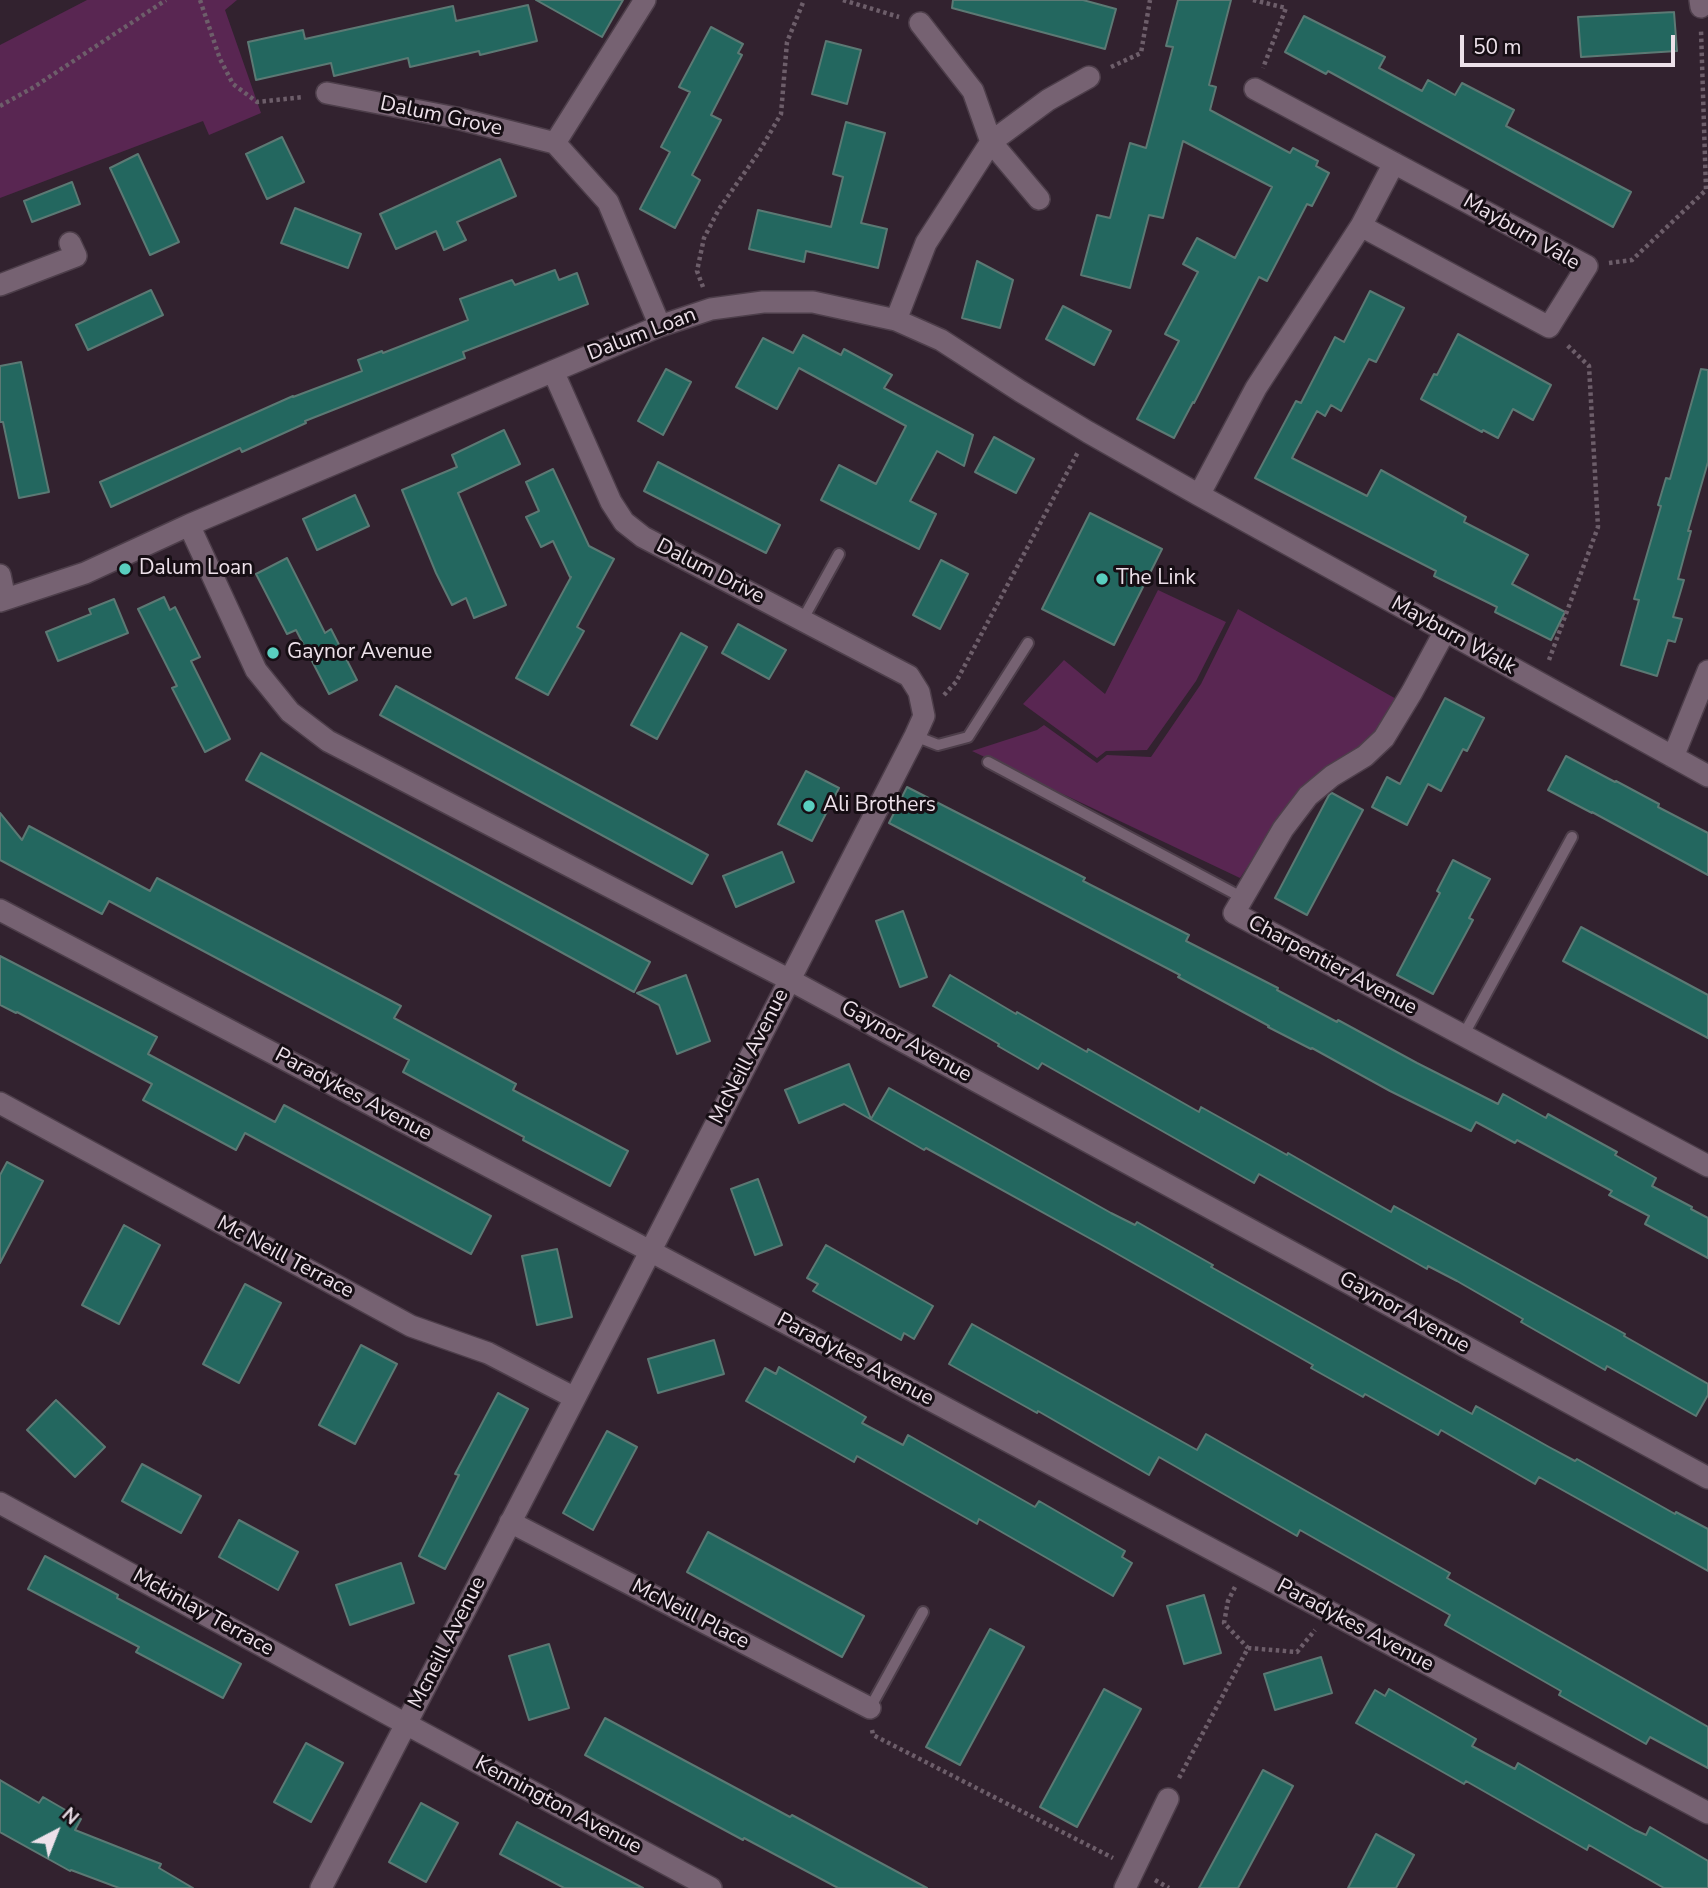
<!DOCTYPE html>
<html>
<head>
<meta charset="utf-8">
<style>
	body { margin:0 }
	#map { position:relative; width:1708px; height:1888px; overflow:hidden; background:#32222f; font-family:"Nunito Sans",sans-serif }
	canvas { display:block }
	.north { position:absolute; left:21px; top:1797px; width:70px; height:70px; -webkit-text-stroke:5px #160e14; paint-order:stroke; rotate:42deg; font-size:19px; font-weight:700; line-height:28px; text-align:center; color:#ede1ea }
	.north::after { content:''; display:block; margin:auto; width:24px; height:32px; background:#ede1ea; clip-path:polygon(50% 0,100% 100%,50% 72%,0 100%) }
	.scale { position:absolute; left:1460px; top:35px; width:215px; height:32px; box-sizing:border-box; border:4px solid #ede1ea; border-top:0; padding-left:9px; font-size:21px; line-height:24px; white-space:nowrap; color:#ede1ea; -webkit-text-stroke:5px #160e14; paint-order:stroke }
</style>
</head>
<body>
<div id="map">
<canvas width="1708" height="1888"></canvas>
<div class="north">N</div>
<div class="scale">50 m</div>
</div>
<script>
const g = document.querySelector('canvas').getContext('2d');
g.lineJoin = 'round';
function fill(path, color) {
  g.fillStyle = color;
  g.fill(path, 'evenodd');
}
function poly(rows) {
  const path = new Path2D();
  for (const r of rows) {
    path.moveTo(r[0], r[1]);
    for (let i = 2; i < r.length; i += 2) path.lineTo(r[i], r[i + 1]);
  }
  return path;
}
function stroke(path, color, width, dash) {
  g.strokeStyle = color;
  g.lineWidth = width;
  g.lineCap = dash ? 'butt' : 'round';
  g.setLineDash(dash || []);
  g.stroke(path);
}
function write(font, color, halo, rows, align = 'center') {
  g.font = font + ' "Nunito Sans",sans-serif';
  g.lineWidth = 6;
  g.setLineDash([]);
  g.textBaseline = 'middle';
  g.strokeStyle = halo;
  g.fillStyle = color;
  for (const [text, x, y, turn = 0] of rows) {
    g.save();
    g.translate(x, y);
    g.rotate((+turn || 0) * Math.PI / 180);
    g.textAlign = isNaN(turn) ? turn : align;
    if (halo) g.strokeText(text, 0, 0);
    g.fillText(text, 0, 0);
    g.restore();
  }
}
fill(poly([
	[87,0,237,0,225,10,261,113,209,135,203,121,0,198,0,45],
	[1158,590,1226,622,1196,681,1147,750,1106,751,1097,758,1023,704,1064,660,1105,694],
	[1238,609,1398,700,1378,729,1273,829,1240,878,972,751,1037,730,1044,725,1097,763,1107,755,1151,757,1201,684]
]), '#592652');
const building = poly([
	[536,0,623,0,602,37,536,0],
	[953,0,1083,0,1116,9,1105,49,952,8,953,0],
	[1178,0,1231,0,1209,85,1216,87,1210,110,1290,153,1293,148,1318,161,1316,166,1329,173,1312,206,1307,204,1267,281,1259,277,1194,403,1193,402,1174,438,1137,419,1179,341,1165,334,1198,272,1183,264,1197,238,1235,258,1272,187,1183,141,1163,218,1149,215,1130,288,1081,275,1097,215,1110,218,1130,143,1146,148,1173,47,1166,46,1178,0],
	[528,5,537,41,480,55,479,51,410,67,408,58,334,76,331,63,256,80,248,42,303,30,305,39,453,6,456,21,528,5],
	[1674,12,1677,51,1581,57,1578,17,1674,12],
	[1304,16,1385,57,1379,68,1422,91,1428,80,1455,95,1462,83,1514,110,1506,126,1631,192,1613,227,1328,71,1326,74,1285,52,1304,16],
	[711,27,743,44,738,53,742,55,711,115,721,120,692,175,700,180,675,228,640,209,670,152,661,147,690,92,679,87,711,27],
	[826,41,861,50,847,104,812,94,826,41],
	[846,122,885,133,861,223,887,229,878,268,806,251,804,262,749,249,758,210,831,227,843,177,833,174,846,122],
	[282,137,304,182,267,199,246,154,282,137],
	[138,154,179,242,150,255,110,168,138,154],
	[500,159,516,196,457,222,466,240,444,250,436,231,396,249,380,214,500,159],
	[72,182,80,204,32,222,24,201,72,182],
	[295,208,361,234,348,268,281,243,295,208],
	[977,261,1013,280,1000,328,962,318,977,261],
	[555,270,559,280,577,273,588,304,463,352,465,358,305,421,306,423,242,452,240,448,111,507,100,482,293,396,293,397,362,371,358,360,382,351,383,353,468,320,460,299,512,280,515,285,555,270],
	[151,290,163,315,88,350,76,325,151,290],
	[1370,291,1404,308,1376,362,1369,359,1341,411,1331,405,1325,416,1317,411,1292,458,1367,496,1381,470,1466,517,1464,522,1528,555,1512,584,1565,612,1551,640,1495,612,1497,607,1434,576,1436,571,1255,478,1296,401,1301,403,1335,337,1344,342,1370,291],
	[1063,306,1111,331,1094,365,1046,339,1063,306],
	[1458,334,1551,385,1533,420,1513,409,1498,438,1483,430,1482,432,1421,399,1434,374,1437,375,1458,334],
	[803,335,841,355,844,349,892,375,884,388,973,435,964,466,937,451,910,501,936,514,919,549,821,500,839,465,876,484,906,426,799,368,777,409,736,387,763,338,793,353,803,335],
	[21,362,49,492,19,498,3,422,0,422,0,366,21,362],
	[666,369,691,382,663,435,638,421,666,369],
	[1701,369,1708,370,1708,462,1688,531,1691,531,1678,579,1684,580,1673,617,1682,619,1675,642,1668,640,1657,676,1621,665,1639,600,1634,599,1661,506,1658,505,1666,478,1670,479,1701,369],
	[504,430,520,464,458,493,506,605,474,618,466,598,452,605,436,573,402,490,457,467,452,455,504,430],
	[994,437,1034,459,1016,493,975,472,994,437],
	[658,462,780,525,766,553,644,491,658,462],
	[553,469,589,546,614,559,577,627,584,631,548,695,516,678,571,577,570,577,553,541,541,547,526,517,539,511,526,482,553,469],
	[355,495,369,526,317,550,303,519,355,495],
	[1090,513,1162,549,1114,645,1042,609,1090,513],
	[287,558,325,633,331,629,357,680,329,694,296,630,287,634,256,574,287,558],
	[941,560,968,574,940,629,913,615,941,560],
	[164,597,170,610,175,607,200,657,191,661,230,739,205,752,172,688,177,686,138,609,164,597],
	[114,599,128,633,58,661,46,632,91,614,89,609,114,599],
	[738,624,786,650,769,679,722,653,738,624],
	[681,633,707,647,657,739,631,725,681,633],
	[396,686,708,855,692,884,380,715,396,686],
	[1445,698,1484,718,1467,751,1463,749,1441,791,1428,784,1407,825,1372,807,1387,777,1400,784,1445,698],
	[261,753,650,962,634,992,246,780,261,753],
	[1566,756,1615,782,1616,781,1659,804,1658,807,1708,833,1708,875,1592,812,1592,813,1548,790,1566,756],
	[806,771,839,788,812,841,778,824,806,771],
	[907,787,1085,878,1083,881,1189,935,1186,941,1278,988,1277,990,1337,1022,1338,1020,1417,1063,1498,1104,1503,1094,1546,1118,1548,1114,1617,1152,1615,1155,1656,1178,1652,1186,1692,1207,1691,1209,1708,1218,1708,1258,1645,1224,1649,1216,1609,1195,1612,1191,1517,1140,1515,1143,1476,1122,1471,1131,1390,1091,1312,1048,1311,1049,1268,1027,1269,1026,1178,977,1180,975,889,823,907,787],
	[1332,793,1363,810,1307,915,1275,898,1329,795,1332,793],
	[0,813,22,840,29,826,150,891,157,878,401,1006,394,1018,516,1084,513,1090,628,1151,610,1186,523,1140,524,1137,403,1072,409,1060,109,901,102,914,0,860,0,813],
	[782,852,794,882,736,907,723,876,782,852],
	[1453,860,1490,879,1469,918,1473,920,1433,994,1397,975,1440,893,1437,891,1453,860],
	[903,911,927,977,900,987,876,921,903,911],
	[1581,927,1708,995,1708,1038,1563,961,1581,927],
	[0,956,157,1037,148,1054,275,1122,284,1105,491,1216,471,1254,245,1133,236,1150,143,1100,152,1084,17,1012,16,1013,0,1005,0,956],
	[686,975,710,1041,677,1054,659,1005,637,993,686,975],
	[950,975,1016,1014,1017,1012,1087,1052,1088,1049,1199,1112,1201,1107,1287,1155,1288,1153,1391,1212,1394,1206,1625,1334,1624,1336,1708,1384,1708,1395,1696,1416,1607,1366,1605,1370,1521,1322,1523,1319,1457,1281,1428,1266,1427,1269,1259,1174,1254,1183,1042,1063,1038,1069,998,1046,999,1044,933,1006,950,975],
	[849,1064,871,1119,889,1088,1111,1213,1135,1225,1137,1222,1213,1265,1211,1267,1472,1414,1476,1406,1549,1447,1575,1461,1577,1459,1675,1514,1676,1512,1708,1529,1708,1571,1539,1477,1535,1484,1441,1430,1438,1435,1365,1394,1363,1397,1311,1368,1313,1365,1100,1244,926,1148,924,1150,844,1104,799,1123,785,1090,849,1064],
	[7,1162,43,1181,0,1263,0,1175,7,1162],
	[758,1179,782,1245,755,1255,731,1189,758,1179],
	[124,1225,160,1245,119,1324,82,1305,124,1225],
	[826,1245,933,1306,914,1339,904,1333,901,1340,813,1291,818,1284,807,1278,826,1245],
	[557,1249,572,1317,537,1325,522,1256,557,1249],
	[245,1284,281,1303,239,1383,203,1364,245,1284],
	[972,1324,1197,1450,1206,1434,1450,1573,1447,1578,1708,1727,1708,1768,1650,1737,1646,1744,1559,1695,1561,1691,1445,1625,1450,1615,1300,1530,1297,1536,1159,1457,1149,1475,1038,1411,1037,1413,949,1364,972,1324],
	[714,1340,724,1374,658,1393,648,1359,714,1340],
	[361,1345,397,1364,355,1444,319,1425,361,1345],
	[779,1367,866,1417,862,1423,903,1445,908,1435,1035,1507,1039,1501,1125,1551,1122,1557,1132,1563,1113,1596,979,1519,977,1524,857,1456,854,1462,746,1401,765,1368,776,1374,779,1367],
	[498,1393,528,1409,445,1569,419,1556,459,1475,455,1474,498,1393],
	[56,1400,105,1447,75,1477,27,1430,56,1400],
	[607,1431,637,1447,593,1530,563,1513,607,1431],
	[142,1464,201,1496,181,1533,122,1501,142,1464],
	[239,1520,298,1552,278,1590,219,1557,239,1520],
	[708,1532,864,1616,842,1657,687,1572,708,1532],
	[45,1556,118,1595,117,1598,241,1664,223,1698,136,1652,139,1647,28,1589,45,1556],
	[401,1563,414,1603,350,1625,336,1585,401,1563],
	[1204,1595,1221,1653,1184,1664,1167,1606,1204,1595],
	[990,1629,1024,1647,960,1765,926,1747,990,1629],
	[549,1644,569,1708,529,1720,509,1656,549,1644],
	[1321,1657,1332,1693,1275,1710,1264,1674,1321,1657],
	[1104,1689,1141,1709,1077,1827,1040,1807,1104,1689],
	[1389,1689,1476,1739,1472,1746,1515,1769,1518,1763,1635,1830,1646,1835,1650,1827,1708,1861,1708,1888,1664,1888,1589,1845,1587,1850,1466,1781,1464,1784,1356,1723,1375,1690,1385,1696,1389,1689],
	[605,1718,790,1817,792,1815,927,1888,838,1888,744,1838,743,1840,585,1755,605,1718],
	[306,1743,343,1763,311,1822,274,1802,306,1743],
	[1263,1770,1293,1786,1238,1888,1199,1888,1263,1770],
	[0,1780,39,1803,43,1797,81,1819,75,1830,161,1864,159,1868,193,1888,119,1888,71,1870,70,1871,0,1832,0,1780],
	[421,1803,458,1823,426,1882,389,1862,421,1803],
	[517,1822,643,1888,564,1888,500,1854,517,1822],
	[1376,1834,1414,1855,1396,1888,1348,1888,1376,1834]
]);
fill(building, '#23675f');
stroke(building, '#5c7974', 2);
const lane = poly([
	[803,619,839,554],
	[915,736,938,745,968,737,1028,643],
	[988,762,1243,898],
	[1463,1036,1572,837],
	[870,1708,923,1612]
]);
const street = poly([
	[1700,0,1701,7],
	[920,23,973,91,991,142,1039,199],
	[1255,89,1587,266,1549,327,1361,226],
	[327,93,456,118,555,143,608,202,660,326],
	[555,143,645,0],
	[0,285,76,256,70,243],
	[896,320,926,243,991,142,1048,100,1089,77],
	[1199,495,1256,388,1361,226,1394,163],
	[189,525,256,670,290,712,328,741,790,980,1708,1478],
	[0,575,5,599],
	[0,601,85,573,189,525,660,326,711,309,763,302,813,302,896,320,941,340,1020,391,1088,432,1199,495,1708,776],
	[1445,631,1412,692,1384,738,1365,756,1332,776,1308,796,1283,829,1234,913,1708,1166],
	[1673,757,1708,671],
	[0,910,650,1251,1708,1813],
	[0,1103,411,1326,488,1353,575,1398],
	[0,1503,406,1724,711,1888],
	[510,1522,870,1708],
	[321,1888,575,1398,915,736,924,716,919,692,909,676,643,537,624,522,611,502,553,371],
	[1125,1888,1168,1799]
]);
stroke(lane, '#4d3e4a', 14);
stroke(street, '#4d3e4a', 24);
stroke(poly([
	[200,0,220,59,233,84,257,102,304,97],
	[843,0,899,17],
	[1253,0,1286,8,1263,68],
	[1111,67,1141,53,1150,0],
	[0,106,34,87,166,0],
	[1609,263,1632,260,1706,190,1701,30],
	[703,287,697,271,704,238,719,209,759,152,781,114,787,42,804,0],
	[1549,660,1598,527,1589,366,1566,344],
	[944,695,956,682,1078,452],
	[1235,1587,1228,1601,1224,1623,1248,1648],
	[872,1730,873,1735,1113,1858],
	[1179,1778,1248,1648,1297,1652,1315,1630],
	[1155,1880,1169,1888]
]), '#6d5e6a', 4.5, [3.5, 3.5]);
stroke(lane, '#766272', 10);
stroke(street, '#766272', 21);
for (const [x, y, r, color] of [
	[125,569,7,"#59cebf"],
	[1102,579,7,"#59cebf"],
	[273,653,7,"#59cebf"],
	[809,806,7,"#59cebf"]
]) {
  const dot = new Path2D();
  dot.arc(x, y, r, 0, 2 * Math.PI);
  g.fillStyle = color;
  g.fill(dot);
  stroke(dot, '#160e14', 2.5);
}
write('21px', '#ede1ea', '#160e14', [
	["Dalum Grove",441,117,12],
	["Mayburn Vale",1521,233,30],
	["Dalum Loan",642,335,-21],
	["Dalum Drive",710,572,27],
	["Mayburn Walk",1453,636,29],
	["Charpentier Avenue",1332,966,28],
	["Gaynor Avenue",906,1042,29],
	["McNeill Avenue",750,1057,-63],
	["Paradykes Avenue",353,1095,28],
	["Mc Neill Terrace",285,1258,28],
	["Gaynor Avenue",1404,1313,29],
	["Paradykes Avenue",855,1360,28],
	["Mckinlay Terrace",203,1613,29],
	["McNeill Place",690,1615,27],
	["Paradykes Avenue",1355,1626,28],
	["Mcneill Avenue",448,1643,-63],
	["Kennington Avenue",558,1806,28]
]);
write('21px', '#ede1ea', '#160e14', [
	["Dalum Loan",139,569],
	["The Link",1116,579],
	["Gaynor Avenue",287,653],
	["Ali Brothers",823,806]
], 'left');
</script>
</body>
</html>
